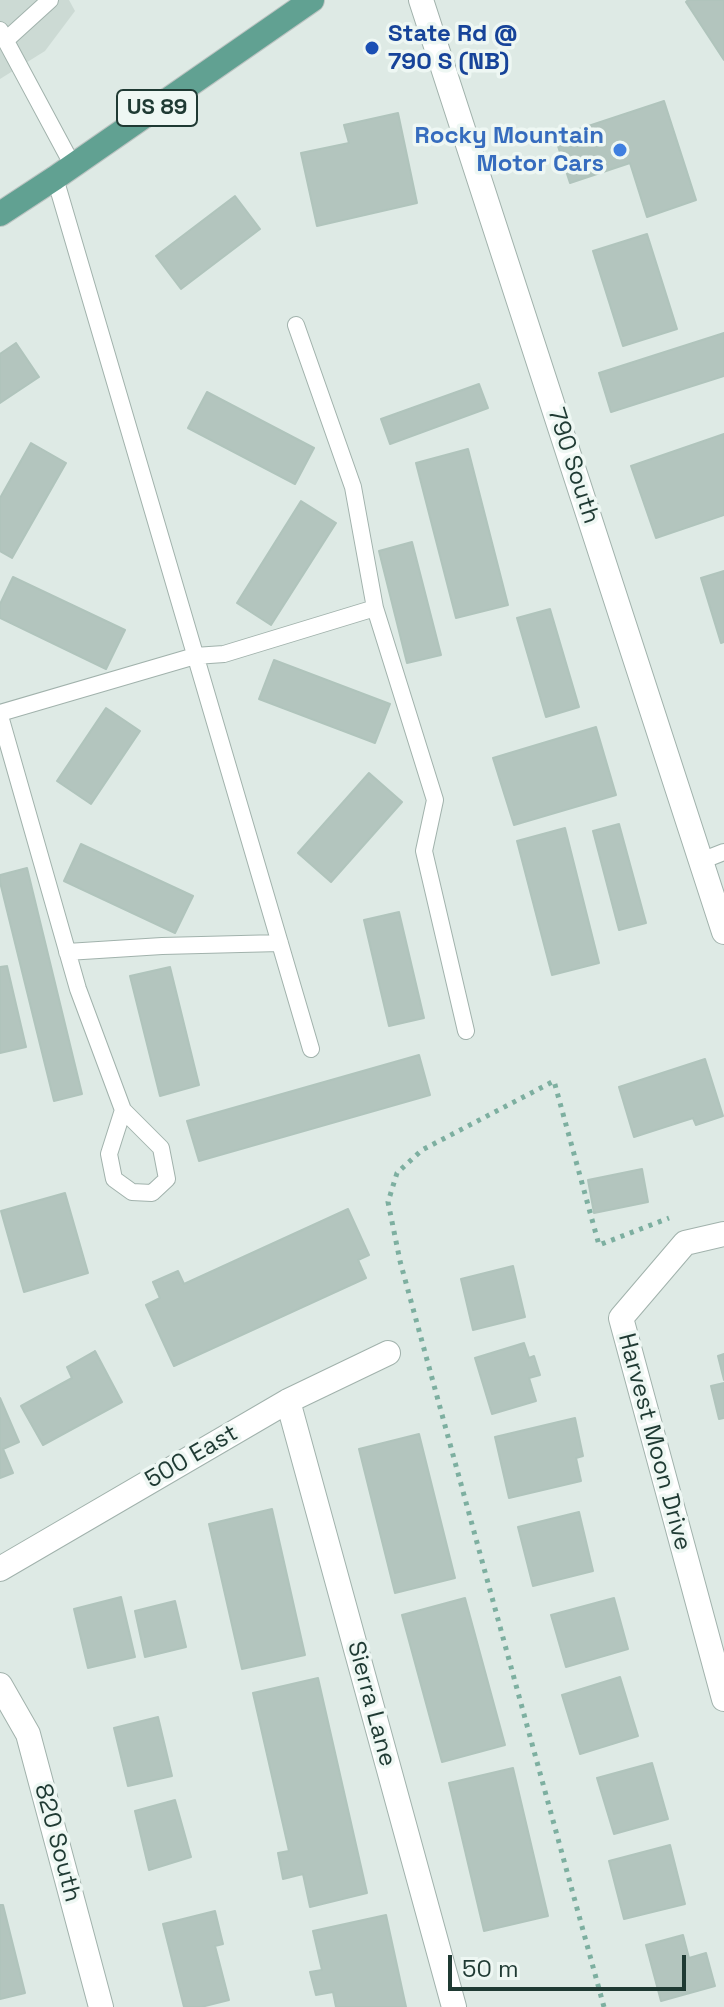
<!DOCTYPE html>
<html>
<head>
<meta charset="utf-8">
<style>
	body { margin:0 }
	#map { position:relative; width:724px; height:2007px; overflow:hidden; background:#deeae5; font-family:"Space Grotesk",sans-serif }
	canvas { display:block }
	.scale { position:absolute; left:448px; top:1955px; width:238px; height:36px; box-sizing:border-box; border:4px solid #1f3a33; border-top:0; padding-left:10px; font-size:24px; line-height:28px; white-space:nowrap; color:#1f3a33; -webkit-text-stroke:6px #eef7f3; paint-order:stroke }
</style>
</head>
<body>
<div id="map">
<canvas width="724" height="2007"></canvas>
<div class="scale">50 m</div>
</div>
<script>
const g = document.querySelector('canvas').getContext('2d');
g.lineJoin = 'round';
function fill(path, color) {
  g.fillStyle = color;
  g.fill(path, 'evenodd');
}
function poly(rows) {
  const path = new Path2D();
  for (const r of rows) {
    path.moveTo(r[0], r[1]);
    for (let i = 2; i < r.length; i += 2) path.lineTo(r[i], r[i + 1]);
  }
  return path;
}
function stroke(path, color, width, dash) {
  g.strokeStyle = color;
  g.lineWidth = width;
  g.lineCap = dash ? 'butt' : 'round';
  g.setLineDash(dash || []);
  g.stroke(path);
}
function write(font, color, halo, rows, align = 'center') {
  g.font = font + ' "Space Grotesk",sans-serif';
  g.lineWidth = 7;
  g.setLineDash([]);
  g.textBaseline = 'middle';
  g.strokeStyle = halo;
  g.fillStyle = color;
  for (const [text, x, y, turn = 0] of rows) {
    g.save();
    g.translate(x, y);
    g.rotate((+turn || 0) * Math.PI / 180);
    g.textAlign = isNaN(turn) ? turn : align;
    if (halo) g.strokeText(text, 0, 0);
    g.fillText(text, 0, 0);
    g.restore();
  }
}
fill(poly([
	[0,0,69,0,75,11,45,51,0,79]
]), '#ccdad4');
const building = poly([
	[688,0,724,0,724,60,686,2,688,0],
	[664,101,696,200,647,217,630,163,570,183,555,137,664,101],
	[398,113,417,203,317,226,301,153,349,143,344,125,398,113],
	[235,196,260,229,181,289,156,256,235,196],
	[647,234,677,329,623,346,593,251,647,234],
	[724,333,724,376,611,412,599,373,724,333],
	[16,343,39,377,0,403,0,354,16,343],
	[479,384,488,408,390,444,381,419,479,384],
	[207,392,314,448,295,484,188,428,207,392],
	[724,434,724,515,656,538,631,466,724,434],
	[31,443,66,463,12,558,0,551,0,498,31,443],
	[468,449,508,605,456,618,416,463,468,449],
	[301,501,336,523,271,625,237,603,301,501],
	[412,542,441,655,407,663,379,551,412,542],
	[724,571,724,642,721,643,701,578,724,571],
	[13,577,125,630,106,669,0,618,0,604,13,577],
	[550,609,579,707,546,717,517,618,550,609],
	[274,660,390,704,375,743,259,699,274,660],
	[106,708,140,731,91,804,57,781,106,708],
	[596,727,616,795,514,825,493,758,596,727],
	[369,773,402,802,331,882,298,853,369,773],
	[619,824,646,923,619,930,593,831,619,824],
	[565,828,599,963,552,975,517,841,565,828],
	[81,844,193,896,175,933,64,881,81,844],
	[27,868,82,1094,54,1101,0,882,0,875,27,868],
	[399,912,424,1018,389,1026,364,920,399,912],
	[7,966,26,1047,0,1053,0,967,7,966],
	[170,967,199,1085,160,1096,130,976,170,967],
	[419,1055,430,1095,199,1161,187,1121,419,1055],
	[705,1059,723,1116,696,1125,693,1118,634,1137,619,1087,705,1059],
	[642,1169,648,1202,594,1213,588,1180,642,1169],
	[65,1193,88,1273,24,1292,1,1211,65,1193],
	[348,1209,369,1255,358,1260,366,1278,174,1366,146,1305,160,1298,153,1282,178,1271,184,1284,348,1209],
	[513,1266,525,1317,473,1330,461,1279,513,1266],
	[524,1343,529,1358,534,1356,540,1375,529,1378,536,1401,492,1414,475,1358,524,1343],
	[95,1351,122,1402,43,1445,21,1406,72,1378,67,1367,95,1351],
	[724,1354,724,1380,718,1356,724,1354],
	[724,1383,724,1418,719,1419,711,1386,724,1383],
	[0,1398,19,1442,3,1449,13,1473,0,1478,0,1398],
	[575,1418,583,1456,576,1458,581,1481,509,1498,495,1437,575,1418],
	[419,1434,455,1578,395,1593,359,1449,419,1434],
	[272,1509,305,1655,242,1669,209,1524,272,1509],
	[579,1512,593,1571,533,1586,518,1527,579,1512],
	[121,1597,135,1657,88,1668,74,1609,121,1597],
	[465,1598,505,1745,442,1762,402,1615,465,1598],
	[614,1598,628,1649,566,1667,551,1615,614,1598],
	[175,1601,186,1647,145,1657,135,1611,175,1601],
	[620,1677,638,1736,580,1754,562,1695,620,1677],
	[318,1678,367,1893,310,1907,303,1874,283,1879,278,1853,289,1851,253,1693,318,1678],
	[158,1717,172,1776,128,1786,114,1728,158,1717],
	[652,1763,668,1819,614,1834,597,1778,652,1763],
	[513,1768,548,1916,484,1931,449,1783,513,1768],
	[175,1800,191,1857,149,1870,135,1811,175,1800],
	[670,1845,685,1904,624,1919,609,1861,670,1845],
	[0,1905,3,1905,25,1993,0,1999,0,1905],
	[215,1911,223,1944,215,1946,229,2000,201,2007,184,2007,163,1924,215,1911],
	[386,1915,406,2007,336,2007,333,1992,316,1995,310,1972,322,1970,313,1931,386,1915],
	[683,1935,689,1958,706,1953,715,1986,661,2001,646,1945,683,1935]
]);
fill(building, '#b3c5be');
stroke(building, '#b0c4bc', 2);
const lane = poly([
	[0,30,73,166],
	[6,40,50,0],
	[55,178,311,1049],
	[296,325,353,487,375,608,435,800,424,851,466,1031],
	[0,713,195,656,224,654,375,608],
	[0,716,78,989,123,1110,161,1148,167,1179,152,1193,132,1192,114,1179,109,1154,123,1110],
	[701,861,724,852],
	[67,952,162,946,280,943]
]);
const street = poly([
	[421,0,724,932],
	[724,1234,685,1243,621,1318,724,1699],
	[288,1401,454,2007],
	[0,1569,288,1401,388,1353],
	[0,1685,28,1734,101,2007]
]);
const primary = poly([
	[0,214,55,178,312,0]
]);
stroke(lane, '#a1b2ac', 18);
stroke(street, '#a1b2ac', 26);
stroke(primary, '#bcc4c2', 26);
stroke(poly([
	[604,2007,400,1261,388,1202,397,1173,422,1150,554,1081,599,1245,669,1218]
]), '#7dafa0', 5, [4, 6]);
stroke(lane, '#fff', 16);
stroke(street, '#fff', 24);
stroke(primary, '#61a192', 24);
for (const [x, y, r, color] of [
	[372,48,8,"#1a4fb4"],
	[620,150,8,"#3f7fe0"]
]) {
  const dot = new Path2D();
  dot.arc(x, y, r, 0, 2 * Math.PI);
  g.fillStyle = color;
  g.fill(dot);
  stroke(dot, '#eef7f3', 3);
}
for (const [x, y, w] of [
	[157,108,80]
]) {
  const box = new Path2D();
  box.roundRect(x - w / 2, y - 18, w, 36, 6);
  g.fillStyle = '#eef7f3';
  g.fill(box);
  stroke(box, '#1f3a33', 2);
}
write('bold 22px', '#1f3a33', null, [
	["US 89",157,108]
]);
write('bold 24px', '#164399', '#eef7f3', [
	["State Rd @",388,34],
	["790 S (NB)",388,62]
], 'left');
write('bold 24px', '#366cbe', '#eef7f3', [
	["Rocky Mountain",604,136],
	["Motor Cars",604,164]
], 'right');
write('24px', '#1f3a33', '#eef7f3', [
	["790 South",573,466,72],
	["Harvest Moon Drive",654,1442,75],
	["500 East",192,1457,-30],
	["Sierra Lane",371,1704,75],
	["820 South",57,1843,75]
]);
</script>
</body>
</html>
